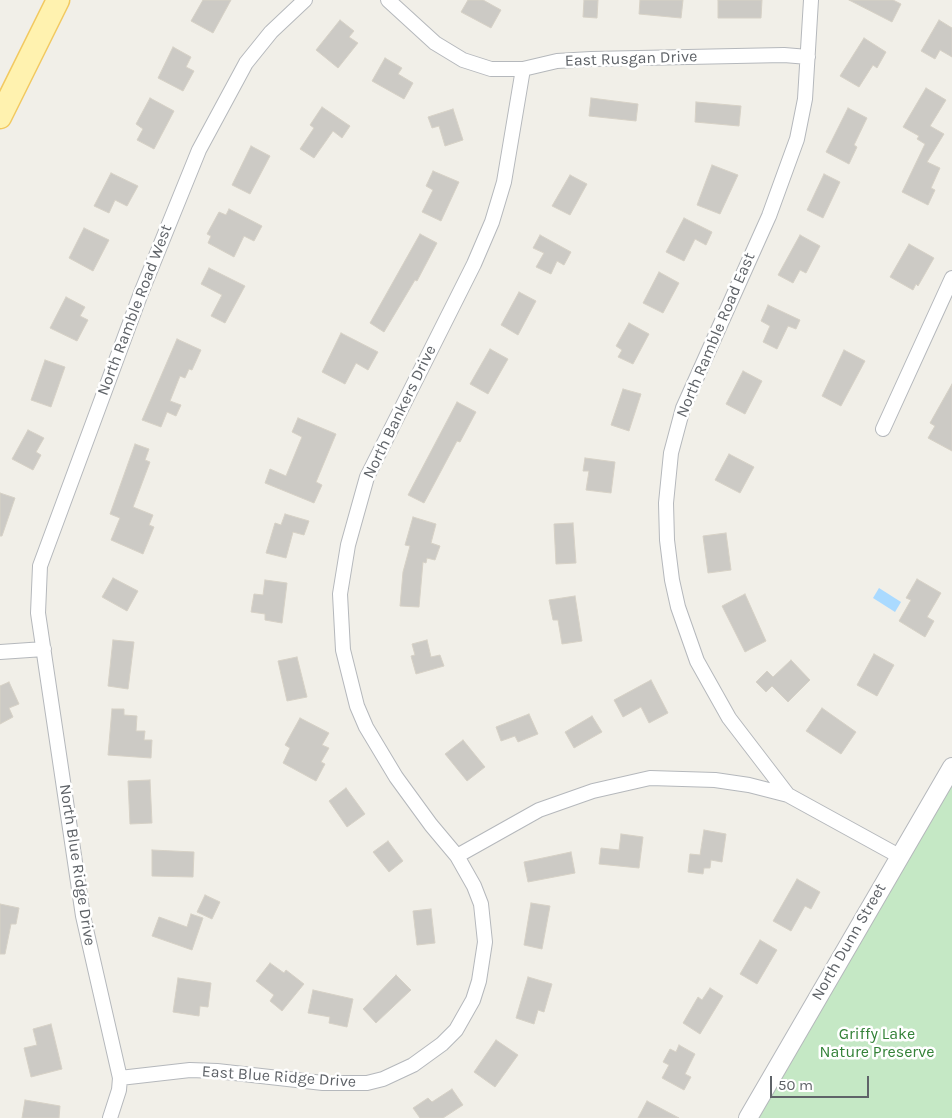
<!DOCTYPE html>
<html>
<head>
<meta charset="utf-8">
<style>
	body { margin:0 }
	#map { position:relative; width:952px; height:1118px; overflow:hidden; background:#f1efe8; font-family:Karla,sans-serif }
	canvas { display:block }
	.scale { position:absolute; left:770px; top:1076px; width:99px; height:22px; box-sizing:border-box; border:2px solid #5f6368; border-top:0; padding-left:6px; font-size:15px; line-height:18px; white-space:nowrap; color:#5f6368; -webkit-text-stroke:4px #fff; paint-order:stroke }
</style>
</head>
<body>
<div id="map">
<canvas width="952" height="1118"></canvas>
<div class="scale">50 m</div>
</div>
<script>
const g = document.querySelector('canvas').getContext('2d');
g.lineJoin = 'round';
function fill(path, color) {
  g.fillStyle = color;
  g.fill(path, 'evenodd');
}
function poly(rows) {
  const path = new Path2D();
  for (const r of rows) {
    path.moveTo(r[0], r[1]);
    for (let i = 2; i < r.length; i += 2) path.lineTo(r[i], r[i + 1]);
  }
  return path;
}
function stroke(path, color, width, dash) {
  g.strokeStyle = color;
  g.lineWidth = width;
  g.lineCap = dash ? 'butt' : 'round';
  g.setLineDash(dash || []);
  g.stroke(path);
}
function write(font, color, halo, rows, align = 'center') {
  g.font = font + ' Karla,sans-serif';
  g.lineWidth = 5;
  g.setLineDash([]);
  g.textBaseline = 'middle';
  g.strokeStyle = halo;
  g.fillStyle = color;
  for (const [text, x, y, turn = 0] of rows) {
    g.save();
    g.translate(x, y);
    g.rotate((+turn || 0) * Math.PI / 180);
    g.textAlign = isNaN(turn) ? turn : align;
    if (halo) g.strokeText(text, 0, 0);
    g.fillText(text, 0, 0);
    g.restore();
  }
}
fill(poly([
	[952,767,952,1118,748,1118]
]), '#c5e8c5');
fill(poly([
	[879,588,901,602,895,612,873,598]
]), '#aadaff');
const building = poly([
	[203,0,231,0,213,33,191,21,203,0],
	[468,0,483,0,501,10,491,28,461,12,468,0],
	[584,0,598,0,597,18,583,17,584,0],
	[640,0,683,0,681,18,639,14,640,0],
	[718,0,762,0,761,18,718,18,718,0],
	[849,0,893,0,901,4,892,22,849,0],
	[340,20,354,31,349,37,358,43,338,68,316,50,340,20],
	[939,20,952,28,952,57,940,50,935,59,921,51,939,20],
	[864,38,886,52,877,68,873,65,859,87,840,76,864,38],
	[173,47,191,57,186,67,194,71,183,91,158,78,173,47],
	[385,58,402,68,398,74,413,83,404,99,372,81,385,58],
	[926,88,946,100,930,126,944,134,927,162,940,168,931,188,935,190,928,205,902,192,925,144,917,139,919,136,903,127,926,88],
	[150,98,174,111,154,149,137,140,143,129,136,124,150,98],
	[591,98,638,104,636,121,589,116,591,98],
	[696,102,741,106,739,126,695,122,696,102],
	[322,107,350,126,342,138,333,131,314,158,300,149,314,128,310,125,322,107],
	[848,108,867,118,854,145,857,147,849,164,826,152,848,108],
	[453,109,463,140,445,146,439,126,432,128,428,117,453,109],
	[251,146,270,156,250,194,232,185,251,146],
	[712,165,738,175,720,214,697,205,712,165],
	[433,171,459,182,441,221,422,212,433,190,426,186,433,171],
	[111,173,138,186,127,206,115,200,109,213,94,206,111,173],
	[824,174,840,182,823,218,807,210,824,174],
	[570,175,587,184,570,215,552,206,570,175],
	[229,209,262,226,254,241,244,236,234,257,208,243,211,236,207,234,219,212,226,215,229,209],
	[684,218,712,232,706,245,695,239,684,261,666,252,684,218],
	[84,228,109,240,93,271,69,258,84,228],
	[420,234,437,243,417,281,415,280,384,332,370,323,420,234],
	[540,235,571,252,564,265,557,261,551,274,536,267,544,253,533,248,540,235],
	[800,235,820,246,806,273,800,270,793,283,778,275,800,235],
	[909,244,934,258,918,286,916,284,913,290,890,277,909,244],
	[209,268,245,286,225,323,211,316,222,295,201,284,209,268],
	[659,272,679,283,663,313,643,303,659,272],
	[519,292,536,301,518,335,501,325,519,292],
	[66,297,85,307,80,316,88,320,77,341,50,328,66,297],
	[768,305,800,320,796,329,788,326,777,349,763,342,770,326,761,321,768,305],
	[629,323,649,334,633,364,618,357,622,350,616,346,629,323],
	[341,333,378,352,368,370,356,363,345,384,322,372,341,333],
	[177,339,201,350,192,370,189,369,185,378,180,376,170,401,181,405,176,416,167,412,161,427,142,420,177,339],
	[490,349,508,359,488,394,470,384,490,349],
	[844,350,865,361,841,406,822,396,844,350],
	[45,360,65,367,51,407,31,400,45,360],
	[743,371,762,381,745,414,726,404,743,371],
	[952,384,952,451,928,438,935,426,930,423,952,384],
	[623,389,641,394,629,431,611,425,623,389],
	[457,402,476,412,460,442,457,441,424,503,408,495,457,402],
	[298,418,336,434,316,482,322,485,314,503,265,483,270,469,286,476,302,437,292,432,298,418],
	[28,430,44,438,36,452,41,455,33,470,12,459,28,430],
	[135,444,149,449,145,460,150,462,133,507,153,515,149,525,154,527,143,554,111,540,120,518,110,514,135,444],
	[729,454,754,467,740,493,715,480,729,454],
	[585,458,615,462,611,493,586,490,589,471,583,471,585,458],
	[0,493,15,498,2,536,0,536,0,493],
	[285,514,309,521,304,535,293,532,286,558,266,553,275,523,281,525,285,514],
	[413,517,436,524,431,543,440,546,435,560,427,558,426,563,423,562,419,607,400,606,403,572,410,546,405,545,413,517],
	[573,523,576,563,556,564,554,524,573,523],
	[726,533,731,570,708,573,703,536,726,533],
	[113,578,138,591,127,611,102,597,113,578],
	[917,579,941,593,927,617,934,621,925,637,899,621,911,600,906,598,917,579],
	[265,580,287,583,282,623,265,620,265,614,251,612,254,594,263,595,265,580],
	[745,594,766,641,745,652,722,606,745,594],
	[575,596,582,641,562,644,558,620,553,620,549,600,575,596],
	[113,640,134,642,128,689,108,686,113,640],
	[427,640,431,657,440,655,444,666,416,674,411,656,415,655,412,644,427,640],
	[874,654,894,665,877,696,857,685,874,654],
	[297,657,307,697,287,701,278,661,297,657],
	[791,660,810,680,788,702,772,686,766,692,756,682,767,671,773,677,791,660],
	[651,680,668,713,649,723,641,707,623,717,614,700,651,680],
	[9,682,19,704,9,708,13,717,0,724,0,686,9,682],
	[822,708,856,732,841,754,806,731,822,708],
	[112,709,124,709,124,715,137,716,136,731,145,731,144,740,152,740,151,758,108,755,112,709],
	[529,714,538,734,518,742,515,736,501,741,496,727,529,714],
	[592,716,602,732,574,748,565,732,592,716],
	[300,718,329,733,322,745,329,748,321,762,325,764,316,781,283,763,290,748,285,745,300,718],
	[463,740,485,767,467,781,445,754,463,740],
	[150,780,152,823,130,824,128,781,150,780],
	[346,788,365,814,347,827,329,801,346,788],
	[704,830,726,834,722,862,711,860,710,868,704,868,703,874,688,872,690,854,700,855,704,830],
	[621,834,643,837,639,868,599,864,601,848,619,850,621,834],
	[388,841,403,861,389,872,373,852,388,841],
	[152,850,194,852,193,877,152,876,152,850],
	[571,852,575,873,528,882,524,862,571,852],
	[797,879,820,892,811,909,805,906,791,931,773,921,797,879],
	[205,895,220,902,212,919,197,912,205,895],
	[531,903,550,906,542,949,524,945,531,903],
	[0,904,19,908,16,924,11,924,5,954,0,954,0,904],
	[431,909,435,943,417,945,413,911,431,909],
	[191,914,203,918,192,950,152,936,159,917,187,927,191,914],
	[760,940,777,950,757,984,740,974,760,940],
	[270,963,284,973,286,970,304,984,282,1011,270,1001,274,995,256,981,270,963],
	[396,975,411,990,376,1023,363,1009,396,975],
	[528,977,552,984,544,1012,538,1010,534,1024,516,1018,528,977],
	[178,978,211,983,208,1007,200,1006,199,1016,173,1012,178,978],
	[710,988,723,996,700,1034,683,1023,698,997,702,1000,710,988],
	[313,990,353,999,347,1027,329,1023,330,1017,308,1013,313,990],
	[51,1024,62,1069,31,1077,24,1048,37,1045,33,1029,51,1024],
	[496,1040,518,1055,495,1087,474,1072,496,1040],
	[679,1045,695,1054,685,1074,691,1077,684,1090,662,1078,669,1065,663,1062,670,1049,676,1052,679,1045],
	[452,1089,463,1105,443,1118,420,1118,413,1108,428,1098,432,1102,452,1089],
	[25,1100,60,1106,59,1118,22,1118,25,1100],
	[647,1101,679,1118,638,1118,647,1101]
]);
fill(building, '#cccac5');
stroke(building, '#d6d1c6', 1);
const minor = poly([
	[388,0,435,43,463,60,491,69,523,69,557,61,591,59,784,55,808,57],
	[883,429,952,278],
	[0,652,44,649],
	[788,795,729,718,697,661,678,607,672,580,667,540,666,503,671,453,683,408,769,216,797,139,805,99,811,0],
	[457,856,539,810,593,791,650,778,715,780,749,785,788,795,899,856],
	[120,1078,190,1070,217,1071,323,1083,367,1083,383,1079,413,1065,442,1044,456,1030,473,1000,479,981,485,942,481,904,474,886,457,856,431,825,396,777,366,727,357,706,343,650,340,594,348,545,367,477,474,264,492,222,504,182,523,69],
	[110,1118,119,1090,120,1078,83,916,38,613,40,566,141,293,199,150,246,63,271,32,305,0]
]);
const tertiary = poly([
	[748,1118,952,767]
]);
const primary = poly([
	[0,117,58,0]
]);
stroke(minor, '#b5b8bc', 16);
stroke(tertiary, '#b5b8bc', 20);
stroke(primary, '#f2c960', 25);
stroke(minor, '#fff', 14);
stroke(tertiary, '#fff', 18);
stroke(primary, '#fff2af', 22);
write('16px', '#5f6368', '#fff', [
	["East Rusgan Drive",631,59,-2],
	["North Ramble Road West",135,310,-69],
	["North Ramble Road East",716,335,-67],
	["North Bankers Drive",400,412,-64],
	["North Blue Ridge Drive",77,865,81],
	["North Dunn Street",849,942,-60],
	["East Blue Ridge Drive",279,1077,4]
]);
write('16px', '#348238', '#fff', [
	["Griffy Lake",877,1034],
	["Nature Preserve",877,1052]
]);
</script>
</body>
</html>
